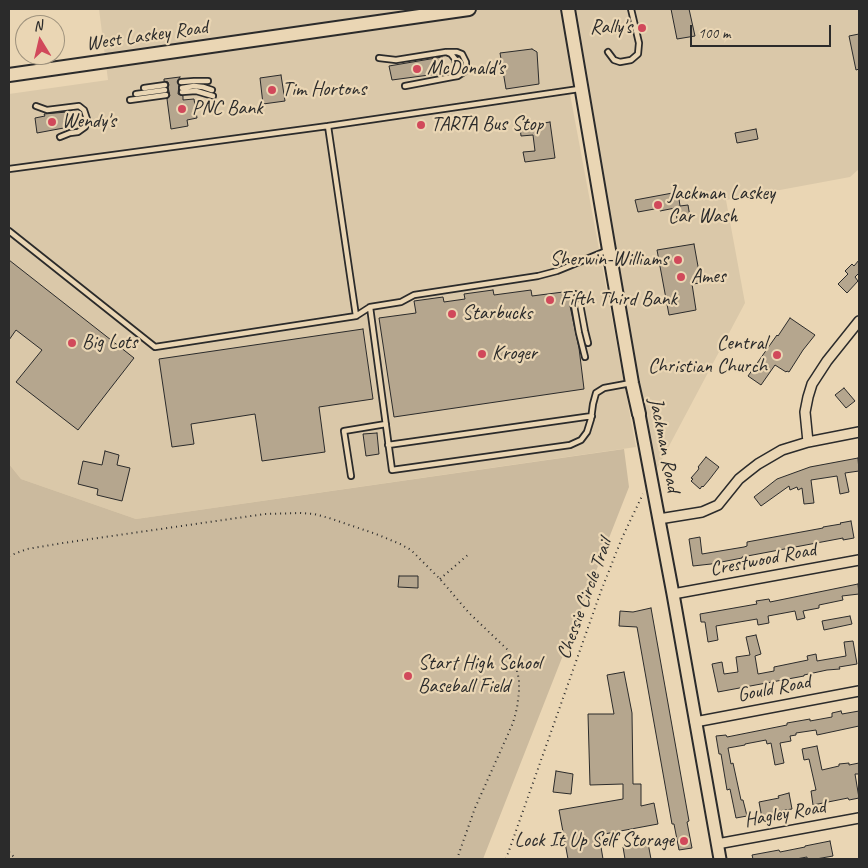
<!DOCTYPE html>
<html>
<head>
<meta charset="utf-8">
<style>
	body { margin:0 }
	#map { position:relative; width:868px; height:868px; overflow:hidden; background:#ead6b4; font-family:Caveat,sans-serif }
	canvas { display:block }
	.frame { position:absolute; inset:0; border:10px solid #2b2b2b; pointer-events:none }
	.north { position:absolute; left:15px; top:15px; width:50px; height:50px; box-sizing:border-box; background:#ead6b4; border:1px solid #9e927d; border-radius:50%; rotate:351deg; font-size:14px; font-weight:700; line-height:20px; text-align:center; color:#2b2b2b }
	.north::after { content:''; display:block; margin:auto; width:18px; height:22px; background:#d1495b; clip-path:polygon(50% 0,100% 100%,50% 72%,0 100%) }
	.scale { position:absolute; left:690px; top:25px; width:141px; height:22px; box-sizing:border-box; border:2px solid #2b2b2b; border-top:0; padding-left:6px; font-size:15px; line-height:18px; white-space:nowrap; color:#2b2b2b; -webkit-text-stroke:4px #ead6b4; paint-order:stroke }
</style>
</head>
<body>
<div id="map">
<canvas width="868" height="868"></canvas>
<div class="frame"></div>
<div class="north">N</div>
<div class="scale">100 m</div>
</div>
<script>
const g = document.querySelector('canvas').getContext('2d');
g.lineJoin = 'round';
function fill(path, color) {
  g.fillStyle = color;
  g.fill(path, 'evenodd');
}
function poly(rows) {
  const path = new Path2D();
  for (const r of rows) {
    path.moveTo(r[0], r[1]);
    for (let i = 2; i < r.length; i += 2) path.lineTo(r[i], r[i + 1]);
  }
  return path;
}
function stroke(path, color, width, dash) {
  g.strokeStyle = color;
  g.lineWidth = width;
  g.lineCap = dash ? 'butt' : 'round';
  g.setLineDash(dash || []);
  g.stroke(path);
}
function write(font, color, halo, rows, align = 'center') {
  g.font = font + ' Caveat,sans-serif';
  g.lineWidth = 4.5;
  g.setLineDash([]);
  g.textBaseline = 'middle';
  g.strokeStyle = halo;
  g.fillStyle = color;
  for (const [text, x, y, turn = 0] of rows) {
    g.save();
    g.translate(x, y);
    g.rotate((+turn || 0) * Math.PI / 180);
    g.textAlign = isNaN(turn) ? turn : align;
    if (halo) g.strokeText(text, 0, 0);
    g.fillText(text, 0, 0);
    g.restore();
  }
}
fill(poly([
	[99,9,859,9,859,169,850,177,726,200,745,303,652,478,582,92,570,94,636,447,136,519,21,479,9,464,9,94,108,80]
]), '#dac8a9');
fill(poly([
	[624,449,629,487,483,859,9,859,9,464,21,479,136,519]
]), '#cbba9e');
const building = poly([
	[671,9,689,9,695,36,677,39,671,9],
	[859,34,859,69,856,70,849,36,859,34],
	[532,49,537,52,539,84,506,89,500,53,532,49],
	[442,57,444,73,392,80,389,66,442,57],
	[281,75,285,101,263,104,260,78,281,75],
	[180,77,177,82,179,85,178,94,183,96,183,100,194,99,197,118,187,120,188,126,171,129,167,99,170,96,168,87,169,85,168,82,164,81,164,79,180,77],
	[67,112,69,127,37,133,35,118,45,116,44,114,67,112],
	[550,122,555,158,525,162,523,152,535,151,533,135,521,136,520,127,550,122],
	[756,129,758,139,737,143,735,133,756,129],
	[678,192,680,206,688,205,690,217,677,219,675,208,660,211,660,208,638,212,635,200,678,192],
	[694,244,701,283,692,284,696,310,669,315,657,250,694,244],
	[9,260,134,358,78,430,16,382,42,350,16,330,9,340,9,260],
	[859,260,859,273,855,277,858,281,847,293,838,284,848,274,845,271,852,264,854,266,859,260],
	[493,290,494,295,531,290,532,296,571,291,570,306,579,348,584,389,394,417,379,318,416,313,414,301,443,297,444,302,465,299,464,294,493,290],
	[790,318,815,335,803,350,789,372,787,371,786,372,775,365,761,385,748,376,777,335,778,336,790,318],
	[363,329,373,399,319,407,325,452,262,461,255,414,191,424,194,444,172,447,159,359,363,329],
	[844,388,855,401,846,408,835,395,844,388],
	[377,433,379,454,366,456,363,434,377,433],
	[105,451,119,455,117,465,130,468,122,501,97,495,98,489,78,484,83,461,102,465,105,451],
	[706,457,719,467,709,480,703,487,702,486,700,489,691,481,693,479,691,478,698,470,699,468,698,467,706,457],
	[858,458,859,471,845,473,849,492,840,494,837,476,811,480,814,503,804,504,802,488,798,490,797,487,790,490,789,486,761,506,754,497,777,479,810,467,858,458],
	[851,521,854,538,843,540,843,538,742,557,742,558,711,564,693,566,689,539,700,537,702,554,744,547,747,546,747,542,823,528,823,527,841,524,840,523,851,521],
	[399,576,418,576,418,588,398,587,399,576],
	[858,584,859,594,842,596,843,600,819,605,819,608,803,611,805,618,797,620,795,611,768,616,769,623,758,625,757,619,716,626,718,640,708,642,705,622,701,622,700,614,757,604,756,601,769,599,770,602,858,584],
	[651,608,689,821,687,822,692,848,679,850,674,824,672,824,637,627,619,626,620,611,633,612,651,608],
	[850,616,852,624,824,630,822,621,850,616],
	[756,635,761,654,755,656,758,674,774,671,774,667,808,660,807,656,816,654,817,661,846,656,844,642,853,641,857,664,839,667,840,669,827,670,804,675,804,676,718,692,712,664,722,662,724,674,738,672,736,657,750,655,746,637,756,635],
	[624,672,632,713,633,784,641,784,641,806,654,803,658,824,599,835,603,859,568,859,559,810,623,799,623,784,590,785,588,714,614,714,607,675,624,672],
	[841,711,842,714,859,711,859,726,817,735,816,730,796,733,796,735,790,736,791,741,780,743,784,763,775,765,771,743,767,744,766,740,745,744,745,745,728,748,731,764,733,763,741,800,743,800,747,816,736,818,730,789,727,790,721,754,719,754,716,736,726,735,727,737,787,725,787,723,810,719,810,721,832,717,832,713,841,711],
	[817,746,822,770,839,766,839,764,849,763,849,765,859,763,859,774,855,774,859,798,849,800,848,798,813,805,811,791,816,790,809,759,804,760,802,749,817,746],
	[556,771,573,774,571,794,553,792,556,771],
	[789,793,792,809,772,812,773,816,762,818,759,802,779,798,778,796,789,793],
	[830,841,833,856,816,859,807,859,807,857,796,859,753,859,752,855,779,850,780,852,805,847,805,846,830,841],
	[648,843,651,859,625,859,623,847,648,843]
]);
fill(building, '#b5a68e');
stroke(building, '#2b2b2b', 1);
const service = poly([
	[447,52,457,52,462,54,466,62,466,69,464,72,458,76,452,77],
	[608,52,614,60,620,62,631,60,638,54,639,43,631,9],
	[379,58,396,60,446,52,451,54,455,59,456,63,456,71,452,77,405,86],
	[181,82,194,81,208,81],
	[144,88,165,85],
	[182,88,194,86,203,87,212,90],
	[182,92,196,91,213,96],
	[136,94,165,90],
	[130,100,166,95],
	[36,106,47,110,79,106,84,110,87,119,85,127,78,132,70,133,60,137],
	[328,126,356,316],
	[9,169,328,126,579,89],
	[9,231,155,347,356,316,370,307,401,302,414,295,538,276,557,271,606,251],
	[575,294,574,305,579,333,585,357],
	[580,304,585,331,588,343],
	[370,307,392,470,570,445,581,440,587,432,591,419,593,404,596,393,604,388,631,383],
	[388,445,592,416],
	[351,476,344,431,386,424]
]);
const minor = poly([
	[808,442,805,412,808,397,812,384,827,361,859,321],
	[659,519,702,512,718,505,739,479,749,471,758,464,782,450,808,442,859,432],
	[673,594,859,560],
	[695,722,859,691],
	[717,844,859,818]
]);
const tertiary = poly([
	[639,414,673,594,720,859]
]);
const secondary = poly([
	[568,9,609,250,632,383,639,414],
	[9,75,469,9]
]);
stroke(service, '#2b2b2b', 8);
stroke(minor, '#2b2b2b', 12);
stroke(tertiary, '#2b2b2b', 15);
stroke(secondary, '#2b2b2b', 16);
stroke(poly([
	[9,556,27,549,63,543,265,514,300,513,314,514,329,518,376,534,400,544,411,550,440,579,469,613,510,652,516,666,519,680,519,692,517,708,513,723,475,808,457,859],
	[440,579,470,553],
	[9,852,16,859],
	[506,859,601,591,622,538,643,494]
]), '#2b2b2b', 2, [1, 4]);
stroke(service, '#ead6b4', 4.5);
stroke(minor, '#ead6b4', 9);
stroke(tertiary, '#ead6b4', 11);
stroke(secondary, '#ead6b4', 12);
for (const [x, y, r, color] of [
	[642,28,5,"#d1495b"],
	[417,69,5,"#d1495b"],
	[272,90,5,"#d1495b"],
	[182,109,5,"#d1495b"],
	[52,122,5,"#d1495b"],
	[421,125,5,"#d1495b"],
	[658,205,5,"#d1495b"],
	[678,260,5,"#d1495b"],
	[681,277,5,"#d1495b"],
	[550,300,5,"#d1495b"],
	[452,314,5,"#d1495b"],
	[72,343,5,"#d1495b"],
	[482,354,5,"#d1495b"],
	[777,355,5,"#d1495b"],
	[408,676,5,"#d1495b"],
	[684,841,5,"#d1495b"]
]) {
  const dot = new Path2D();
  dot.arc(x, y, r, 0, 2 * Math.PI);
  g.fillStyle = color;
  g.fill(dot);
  stroke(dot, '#ead6b4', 2);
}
write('20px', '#2b2b2b', '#ead6b4', [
	["Rally's",632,28,"right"],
	["McDonald's",427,69],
	["Tim Hortons",282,90],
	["PNC Bank",192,109],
	["Wendy's",62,122],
	["TARTA Bus Stop",431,125],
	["Jackman Laskey",668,194],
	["Car Wash",668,217],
	["Sherwin-Williams",668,260,"right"],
	["Ames",691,277],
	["Fifth Third Bank",560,300],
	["Starbucks",462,314],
	["Big Lots",82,343],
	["Central",767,344,"right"],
	["Christian Church",767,367,"right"],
	["Kroger",492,354],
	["Start High School",418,664],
	["Baseball Field",418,687],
	["Lock It Up Self Storage",674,841,"right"]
], 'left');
write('20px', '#2b2b2b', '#ead6b4', [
	["West Laskey Road",147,36,-8],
	["Jackman Road",664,445,79],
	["Crestwood Road",763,560,-11],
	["Chessie Circle Trail",585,599,-70],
	["Gould Road",774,689,-11],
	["Hagley Road",785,814,-10]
]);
</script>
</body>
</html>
